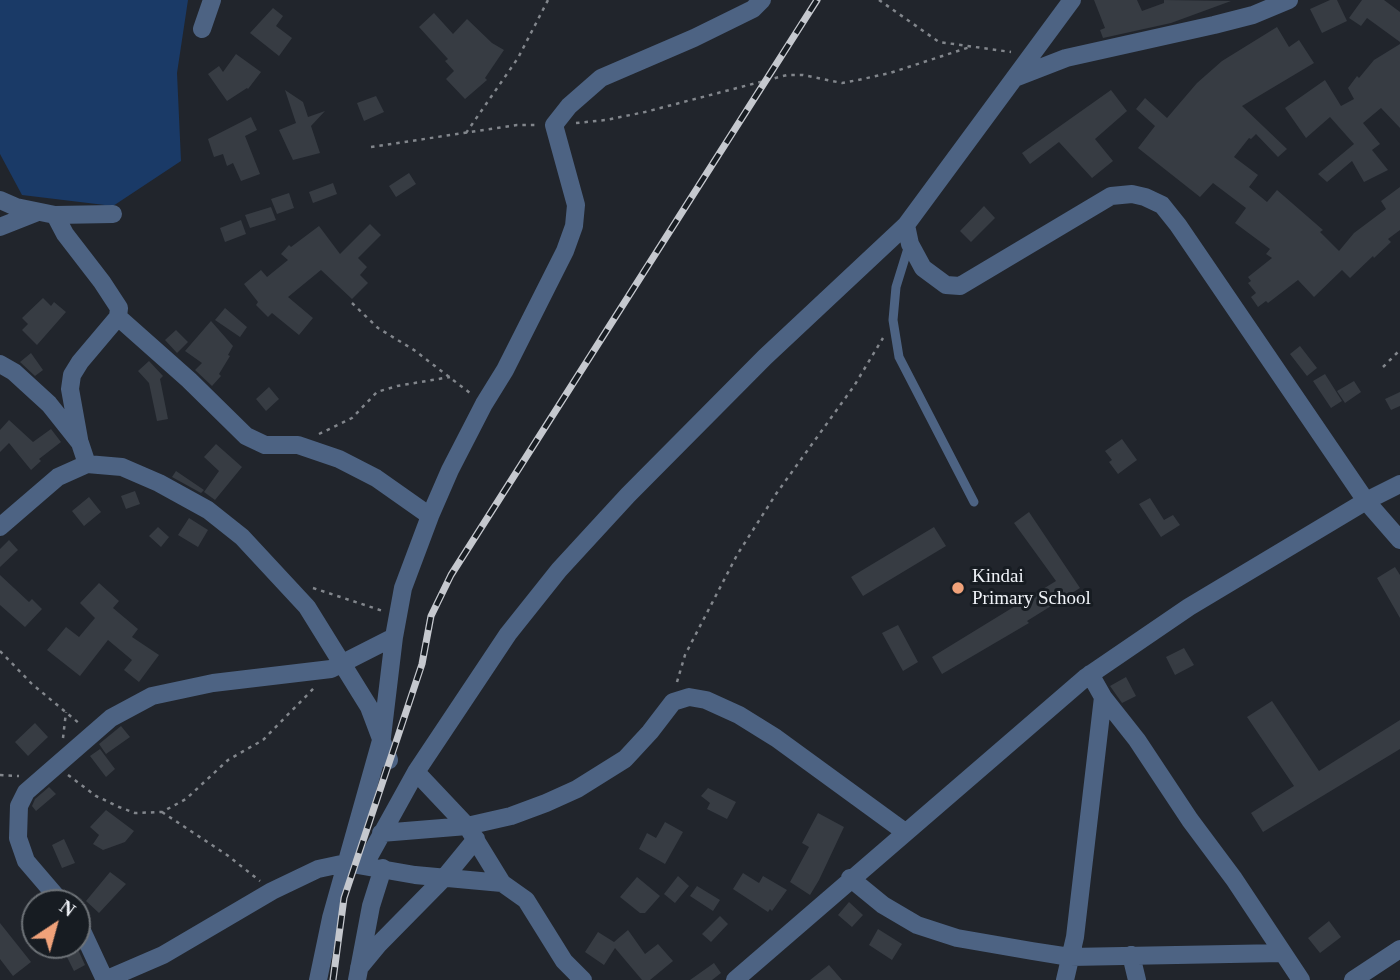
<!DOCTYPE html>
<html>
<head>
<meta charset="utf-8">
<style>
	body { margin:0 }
	#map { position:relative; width:1400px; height:980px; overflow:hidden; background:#21252c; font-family:"Times New Roman",serif }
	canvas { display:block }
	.north { position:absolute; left:21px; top:889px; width:70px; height:70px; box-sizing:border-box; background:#171c22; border:2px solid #6d7277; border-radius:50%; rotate:36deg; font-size:19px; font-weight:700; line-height:28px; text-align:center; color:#eff2f7 }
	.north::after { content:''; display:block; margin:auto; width:24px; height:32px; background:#f0a27a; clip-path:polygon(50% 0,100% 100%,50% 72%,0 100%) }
</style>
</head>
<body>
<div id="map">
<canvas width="1400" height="980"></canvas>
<div class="north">N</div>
</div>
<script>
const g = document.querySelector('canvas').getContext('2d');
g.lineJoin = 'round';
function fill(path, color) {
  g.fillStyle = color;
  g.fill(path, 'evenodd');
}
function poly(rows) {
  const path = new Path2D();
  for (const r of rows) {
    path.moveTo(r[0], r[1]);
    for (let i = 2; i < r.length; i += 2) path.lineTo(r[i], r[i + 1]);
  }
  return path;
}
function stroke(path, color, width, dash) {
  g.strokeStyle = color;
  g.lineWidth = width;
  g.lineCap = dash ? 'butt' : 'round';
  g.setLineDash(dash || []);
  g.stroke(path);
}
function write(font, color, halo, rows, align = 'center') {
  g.font = font + ' "Times New Roman",serif';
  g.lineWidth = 6;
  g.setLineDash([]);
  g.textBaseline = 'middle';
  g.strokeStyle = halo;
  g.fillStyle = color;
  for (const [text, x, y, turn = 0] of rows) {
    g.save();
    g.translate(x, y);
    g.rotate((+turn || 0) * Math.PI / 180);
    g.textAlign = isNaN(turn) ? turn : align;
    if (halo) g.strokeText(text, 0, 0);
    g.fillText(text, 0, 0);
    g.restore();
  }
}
fill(poly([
	[0,0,188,0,177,73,181,161,113,206,22,195,0,154]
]), '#1a3a67');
fill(poly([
	[1094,0,1137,0,1142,11,1164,3,1164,0,1231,1,1171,23,1103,38,1100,30,1105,28],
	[1330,0,1337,0,1347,21,1322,33,1310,9],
	[1362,0,1384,0,1400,12,1400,42,1367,18,1361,26,1349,18],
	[273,8,283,16,276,26,292,38,279,56,250,33],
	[434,13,453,34,467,19,492,43,504,50,485,78,487,80,465,99,446,79,454,71,445,61,448,59,419,27],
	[1277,27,1289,47,1299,40,1314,63,1242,106,1287,149,1278,157,1256,134,1251,139,1249,138,1234,157,1258,175,1249,187,1267,202,1277,190,1323,230,1320,232,1339,251,1354,233,1386,209,1381,201,1400,187,1400,230,1388,239,1391,242,1374,258,1373,256,1350,278,1342,270,1314,297,1298,280,1268,303,1266,301,1258,307,1251,297,1256,293,1248,283,1251,281,1248,277,1272,258,1266,254,1270,249,1235,223,1246,208,1213,183,1200,197,1138,148,1155,126,1136,109,1145,98,1167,118,1197,83,1222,61],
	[1400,44,1400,128,1381,108,1363,123,1380,144,1372,150,1388,170,1364,182,1352,161,1327,182,1318,174,1354,144,1330,117,1306,138,1285,108,1325,80,1341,106,1354,99,1348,88,1357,76,1359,78,1374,60],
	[236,54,261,72,248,89,247,88,227,101,208,74,219,66,223,72],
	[285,90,303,102,308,117,325,111,311,126,320,153,293,160,279,130,296,123],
	[1111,90,1127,111,1095,139,1113,161,1092,178,1059,142,1030,164,1022,153],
	[376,96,384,112,364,121,357,103],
	[251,117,257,130,245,136,260,174,241,181,233,163,227,166,223,154,214,157,208,139],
	[409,173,416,184,396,197,389,186],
	[333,183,337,194,313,203,309,192],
	[289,193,294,208,277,214,271,199],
	[984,206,995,218,971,242,960,231],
	[271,207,276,220,250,228,245,215],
	[241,220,246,234,225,242,220,228],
	[370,224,381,235,358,258,367,267,360,275,368,283,352,299,321,270,288,297,313,318,299,335,272,313,268,317,256,305,258,302,244,284,261,270,267,277,288,260,281,254,289,245,291,247,319,226,340,254],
	[43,298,51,306,54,302,66,312,37,345,22,330,28,324,22,318],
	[225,308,247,327,240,337,215,320],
	[211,321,233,346,228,355,230,356,219,374,221,376,212,386,195,370,202,363,185,351],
	[176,330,188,342,177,353,165,340],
	[1300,346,1317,368,1307,376,1290,354],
	[31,353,43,370,35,376,20,362],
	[149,361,163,376,160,379,168,419,157,421,149,383,138,371],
	[1325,374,1342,401,1331,408,1313,381],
	[1354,381,1361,392,1345,403,1337,391],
	[269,387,279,399,266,411,256,399],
	[1400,392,1400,406,1391,410,1385,399],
	[9,420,33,442,51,429,61,442,39,459,41,461,31,470,9,443,0,452,0,430],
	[1122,439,1137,460,1118,474,1109,462,1112,460,1105,451],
	[216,444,242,467,215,500,204,492,219,471,204,457],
	[176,471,204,490,201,493,172,477],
	[135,491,140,504,126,509,121,496],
	[89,497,101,512,84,526,72,511],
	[1150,498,1164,520,1173,515,1180,525,1161,537,1139,504],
	[1029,512,1080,588,1027,621,1029,623,942,674,932,657,1056,581,1014,523],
	[189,518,208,530,198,547,178,535],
	[158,527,169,537,161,547,149,536],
	[934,527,946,546,863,596,851,577],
	[9,540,18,550,0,567,0,549],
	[1395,567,1400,575,1400,618,1377,578],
	[0,575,29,602,32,599,42,609,25,627,0,605],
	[99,583,119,601,113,608,138,629,132,637,159,655,139,682,124,670,132,660,108,640,80,676,47,650,66,627,79,637,95,618,80,603],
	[898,625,918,662,903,671,882,633],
	[1184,648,1194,665,1175,675,1166,657],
	[1126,677,1136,696,1122,703,1110,686],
	[1272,701,1319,771,1400,720,1400,749,1263,832,1251,813,1294,786,1247,717],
	[35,723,48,737,28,756,15,742],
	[121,726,130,737,106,754,99,744],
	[100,749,115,769,106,777,90,756],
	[49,787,56,794,36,811,32,806,35,799],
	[708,788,736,802,727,819,707,809,710,803,701,796],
	[106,810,134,831,125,842,103,850,93,844,99,835,90,827],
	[818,813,844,827,819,880,810,895,790,882,809,847,802,843],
	[665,822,683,832,665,864,639,849,647,833,656,838],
	[64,839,75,863,62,868,52,845],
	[110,872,126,884,99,913,86,901],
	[743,873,759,883,763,876,787,890,772,911,770,909,768,912,733,889],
	[678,876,689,886,675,903,664,894],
	[637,877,660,896,645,913,640,913,620,897],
	[697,886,720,900,713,911,690,896],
	[849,902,863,915,852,927,838,915],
	[720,916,728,924,711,942,702,934],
	[1329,921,1341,937,1320,953,1308,938],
	[0,923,31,962,13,976,0,959],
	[878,929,902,944,892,960,869,945],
	[628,930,645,954,658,944,673,961,650,980,642,980,615,948,604,965,585,952,598,932,614,942],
	[61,945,76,945,85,965,74,971],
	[714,963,721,973,712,980,690,980],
	[829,965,842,980,810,980]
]), '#373c43');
stroke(poly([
	[879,0,939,42,1011,52],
	[576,123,606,120,645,112,787,75,803,75,842,83,858,80,890,73,970,47],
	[466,133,518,58,548,0],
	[371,147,517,125,538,125],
	[352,303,378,328,414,350,470,393],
	[1383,367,1400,350],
	[319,434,352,418,377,392,397,386,450,377],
	[313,588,383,611],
	[0,651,32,684,80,724],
	[677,682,685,655,737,555,776,494,854,386,883,338],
	[63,738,66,712],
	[0,775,19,776],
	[68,775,96,796,119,807,135,813,162,812,186,799,228,760,263,740,315,687],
	[162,812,227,855,260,881]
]), '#82868c', 2.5, [3.5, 5]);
stroke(poly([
	[909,245,896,287,893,320,899,357,974,502]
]), '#4d6383', 9);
stroke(poly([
	[202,29,212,0],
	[1017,77,1066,58,1214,25,1253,15,1289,0],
	[0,200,16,207,55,215,113,214],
	[55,215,65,234,102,282,119,308,118,317,80,362,72,375,70,389,79,439],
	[906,225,910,244,923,268,946,285,960,286,1111,196,1132,194,1145,197,1162,205,1178,225,1366,501,1400,484],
	[0,227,38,212],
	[118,317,189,380,246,436,265,445,298,445,339,459,376,478,430,516],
	[0,364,14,372,49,404,80,443,87,464,122,467,159,483,208,510,242,537,307,607,369,707,389,760],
	[0,527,58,477,87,464],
	[1090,674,1103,697,1137,740,1190,820,1234,879,1301,980],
	[416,772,467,826,502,883],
	[381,833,467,826,511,816,546,803,577,789,625,759,650,732,673,702,689,697,706,700,739,715,776,738,905,832],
	[365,864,416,772,508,634,559,570,628,495,765,357,906,225,1072,0],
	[850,878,883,905,917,925,957,938,1032,951,1070,957,1283,953],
	[62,903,26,861,18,838,19,806,26,792,111,718,152,696,213,683,331,669,394,637],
	[77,920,105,980],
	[1131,955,1137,980],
	[359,968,378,945,444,878,476,839],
	[105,980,163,955,272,891,318,869,346,863,415,875,502,883,526,900,564,961,583,980],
	[318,980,331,918,382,737,394,637,403,588,430,516,450,470,484,404,505,370,565,251,574,226,576,205,554,125,569,106,601,78,694,38,753,9,762,0],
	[357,980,371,906,383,868],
	[735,980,1085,678,1189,607,1366,501,1400,540],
	[1065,980,1075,937,1103,697],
	[1353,980,1400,949]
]), '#4d6383', 18);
const rail = poly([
	[333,980,344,898,422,664,431,616,451,575,817,0]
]);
stroke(rail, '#c5c8ce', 7);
stroke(rail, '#171c22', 4.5, [13]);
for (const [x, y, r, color] of [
	[958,588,7,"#f0a27a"]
]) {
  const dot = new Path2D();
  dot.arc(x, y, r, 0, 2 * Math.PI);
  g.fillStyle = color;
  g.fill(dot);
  stroke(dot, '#171c22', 2.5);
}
write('19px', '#eff2f7', '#171c22', [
	["Kindai",972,577],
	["Primary School",972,599]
], 'left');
</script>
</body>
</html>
